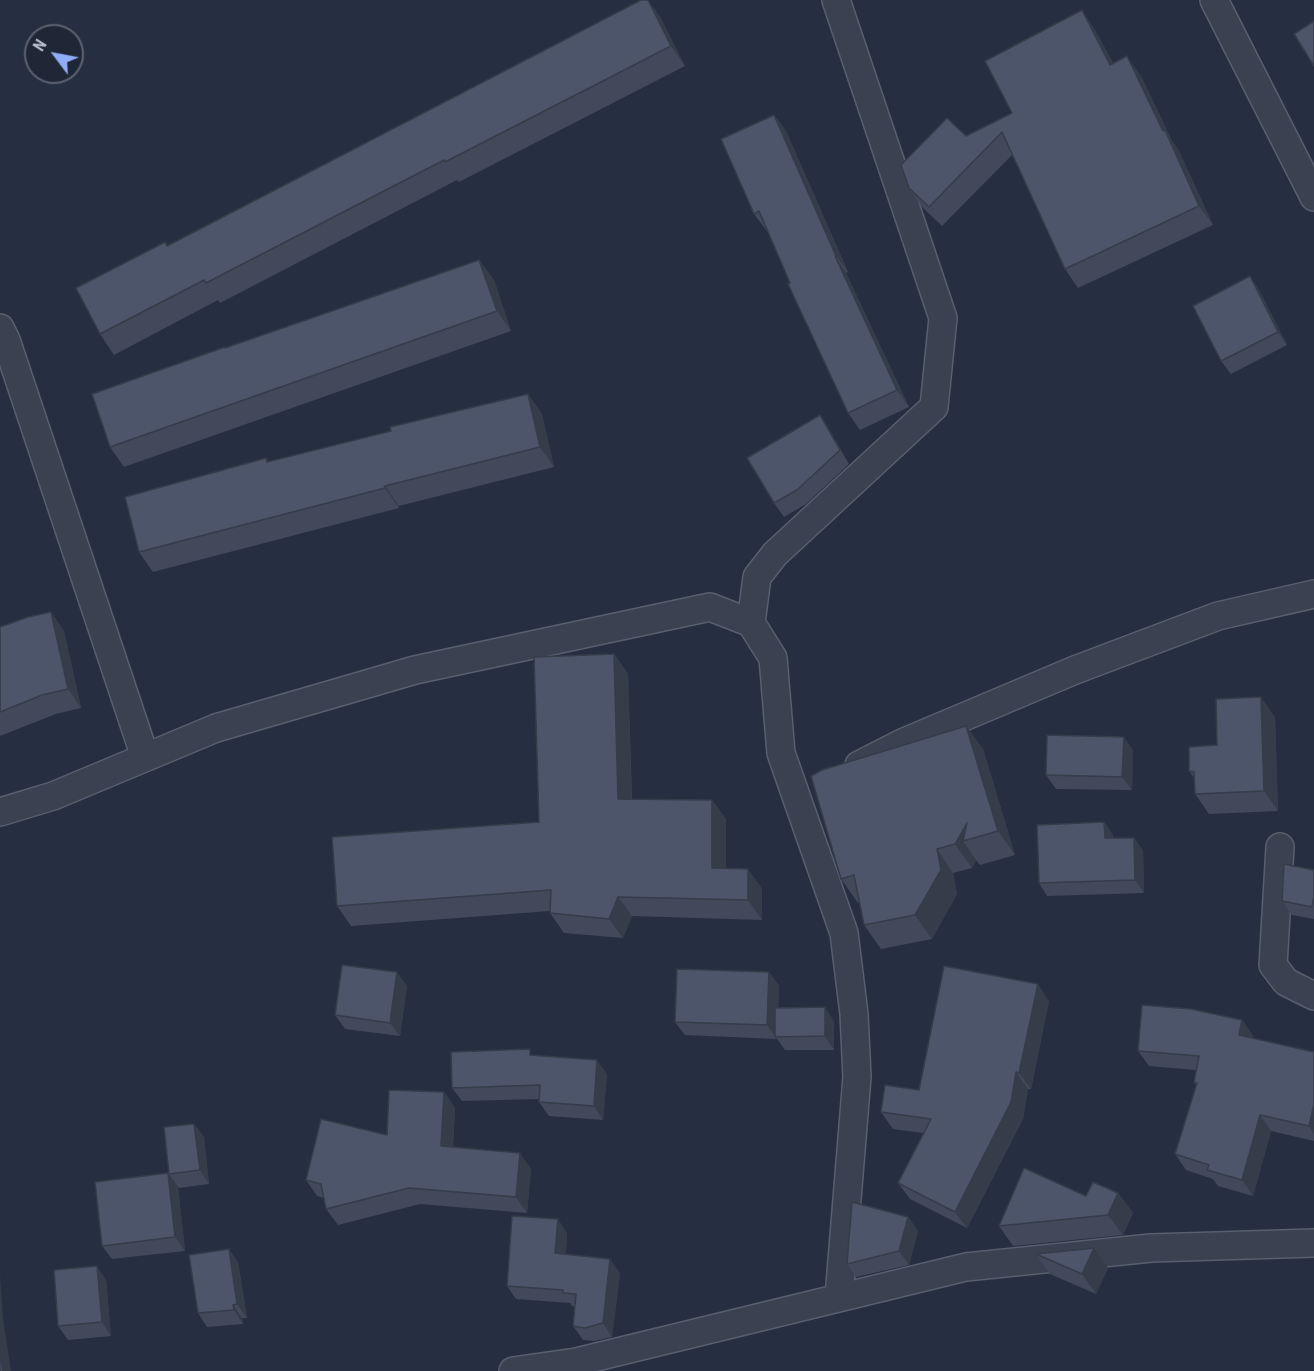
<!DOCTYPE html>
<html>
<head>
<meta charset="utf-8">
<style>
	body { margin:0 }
	#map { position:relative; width:1314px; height:1371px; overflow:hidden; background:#262f41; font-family:"Roboto Condensed",sans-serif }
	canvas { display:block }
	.north { position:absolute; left:24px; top:24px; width:60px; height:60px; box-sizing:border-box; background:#1f2636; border:2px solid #5c6272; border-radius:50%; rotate:302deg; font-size:16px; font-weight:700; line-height:24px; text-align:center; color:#b7bdcb }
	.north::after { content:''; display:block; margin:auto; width:21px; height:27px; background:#90adf7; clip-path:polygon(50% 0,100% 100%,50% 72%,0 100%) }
</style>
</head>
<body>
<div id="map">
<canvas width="1314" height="1371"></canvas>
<div class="north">N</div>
</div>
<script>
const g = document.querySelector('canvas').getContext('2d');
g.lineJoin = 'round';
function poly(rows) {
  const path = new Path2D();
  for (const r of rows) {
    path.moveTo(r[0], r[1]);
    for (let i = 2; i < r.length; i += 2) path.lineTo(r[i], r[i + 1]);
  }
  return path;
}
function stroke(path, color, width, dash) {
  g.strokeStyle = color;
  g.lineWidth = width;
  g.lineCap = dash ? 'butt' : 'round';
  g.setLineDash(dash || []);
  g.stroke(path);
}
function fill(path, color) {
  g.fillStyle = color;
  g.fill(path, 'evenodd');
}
const minor = poly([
	[1214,0,1314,197],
	[0,328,6,340,145,757],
	[751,623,757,577,775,554,934,407,943,318,836,0],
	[859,765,902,743,1075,670,1218,616,1314,594],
	[0,812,53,796,216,728,415,670,710,607,751,623,773,658,781,753,844,933,854,1014,857,1077,839,1297],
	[1280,847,1273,965,1286,982,1314,996],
	[513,1371,576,1362,966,1267,1151,1248,1314,1243]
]);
stroke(minor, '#585f6e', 30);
stroke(minor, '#3a4151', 27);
fill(poly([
	[641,0,648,0,660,17,685,66,459,182,457,180,220,303,218,300,114,355,100,334,168,245],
	[1095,30,1113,63,1141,76,1172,141,1178,149,1213,225,1078,288,1065,269,1012,155,942,226,922,207,909,188,966,136,1012,113],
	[774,115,786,131,848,272,846,273,909,407,860,430,848,413,767,230,766,230,754,214],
	[479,260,494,280,511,331,124,467,110,447,226,348],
	[1250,276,1259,290,1287,345,1231,374,1221,361],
	[528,394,542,414,554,467,399,506,399,508,153,572,139,552,266,458,269,462,391,431],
	[820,415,829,429,849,464,806,504,784,517,774,503],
	[51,612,64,631,81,708,56,714,0,736,0,627],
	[614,654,628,674,632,799,712,800,726,819,726,869,748,869,762,889,762,920,632,916,623,938,564,933,550,913,550,911,351,926,337,906,539,822],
	[1275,717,1278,811,1209,814,1195,794,1195,779,1189,771,1217,745],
	[966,726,983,749,1015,855,980,865,976,860,972,868,953,873,957,894,932,939,881,949,864,925,859,902,858,903,841,879],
	[1133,750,1132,790,1056,789,1046,775],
	[1104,822,1113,835,1113,838,1134,838,1143,851,1144,893,1047,896,1039,883],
	[1314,870,1314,919,1292,915,1282,901],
	[769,972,779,986,778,1008,834,1021,834,1050,785,1050,777,1039,685,1035,675,1022],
	[407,986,400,1036,345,1029,335,1015],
	[1049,1001,1031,1089,1028,1089,1023,1119,967,1228,910,1199,898,1183,923,1133,893,1129,881,1112,919,1090],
	[1242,1020,1253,1036,1253,1038,1314,1052,1314,1141,1271,1131,1253,1196,1218,1186,1213,1179,1186,1170,1175,1154,1196,1086,1194,1082,1196,1070,1149,1066,1138,1051],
	[607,1074,603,1120,549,1116,539,1102,539,1099,462,1101,452,1088],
	[444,1092,455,1108,453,1147,531,1169,527,1213,420,1204,338,1225,326,1209,324,1198,317,1196,306,1180,387,1135],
	[194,1124,204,1137,209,1184,179,1188,169,1174],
	[168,1173,178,1187,185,1251,112,1259,102,1246],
	[1118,1193,1133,1213,1123,1235,1013,1246,999,1226,1086,1196],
	[908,1217,918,1231,909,1265,856,1277,847,1264],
	[567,1233,566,1254,620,1273,612,1337,594,1341,583,1340,573,1326,575,1307,572,1306,570,1303,516,1299,507,1286],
	[1094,1248,1108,1268,1096,1294,1050,1274,1036,1254],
	[238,1262,247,1318,242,1318,243,1324,207,1327,198,1313],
	[106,1280,111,1336,68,1340,58,1326]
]), '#41495b');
fill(poly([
	[648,0,660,17,685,66,671,46],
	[1082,10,1095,30,1124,84,1110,65],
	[1127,56,1141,76,1172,141,1178,149,1213,225,1199,206],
	[774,115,786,131,848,272,836,256],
	[835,256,846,273,909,407,897,390],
	[479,260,494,280,511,331,497,311],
	[1250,276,1259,290,1287,345,1278,332],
	[528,394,542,414,554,467,540,447],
	[820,415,829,429,849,464,840,450],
	[385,486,399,506,399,508,385,488],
	[51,612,64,631,81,708,68,689],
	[614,654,628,674,632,819,618,799],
	[1261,697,1275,717,1278,811,1264,791],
	[966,726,983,749,1015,855,998,831],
	[1124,737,1133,750,1132,790,1122,777],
	[712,800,726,819,726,888,712,868],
	[1104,822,1113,835,1114,851,1105,838],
	[967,823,963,841,976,860,972,868,955,844],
	[1134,838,1143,851,1144,893,1135,880],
	[937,849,953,873,957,894,932,939,915,915],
	[748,869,762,889,762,920,748,900],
	[618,897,632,916,623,938,609,919],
	[397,972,407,986,400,1036,390,1023],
	[769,972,779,986,777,1037,775,1037,777,1039,767,1025],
	[1038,984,1049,1001,1031,1089,1019,1073],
	[825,1007,834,1021,834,1050,825,1036],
	[1242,1020,1253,1036,1250,1051,1239,1035],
	[597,1060,607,1074,603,1120,594,1106],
	[1016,1072,1028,1089,1023,1119,967,1228,955,1212],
	[444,1092,455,1108,452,1162,441,1146],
	[1314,1104,1314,1134,1309,1126],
	[1260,1115,1271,1131,1253,1196,1242,1180],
	[194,1124,204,1137,209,1184,200,1170],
	[520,1153,531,1169,527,1213,516,1197],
	[168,1173,178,1187,185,1251,175,1237],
	[1118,1193,1133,1213,1123,1235,1108,1215],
	[908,1217,918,1231,909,1265,899,1251],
	[558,1219,567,1233,565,1267,555,1253],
	[1094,1248,1108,1268,1096,1294,1082,1274],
	[229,1249,238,1262,247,1318,237,1304],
	[610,1259,620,1273,612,1337,603,1323],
	[97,1266,106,1280,111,1336,102,1322],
	[0,1274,3,1318,11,1371,3,1371,0,1352],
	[233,1305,242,1318,243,1324,234,1310]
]), '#353c4a');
const building = poly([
	[641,0,648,0,671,46,445,162,444,160,206,283,204,280,100,334,76,288,165,242,167,246,641,0],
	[1082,10,1110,65,1127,56,1163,131,1165,130,1199,206,1065,269,1002,132,929,207,909,188,901,165,947,118,966,136,1012,113,985,61,1082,10],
	[1314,21,1314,66,1294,34,1314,21],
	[774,115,836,256,835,256,897,390,848,413,788,284,790,283,759,211,754,214,721,139,774,115],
	[479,260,497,311,110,447,92,394,225,347,225,348,479,260],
	[1250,276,1278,332,1221,361,1193,306,1250,276],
	[528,394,540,447,385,486,385,488,139,552,125,497,266,458,267,462,391,431,390,427,528,394],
	[820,415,840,450,797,490,774,503,747,458,820,415],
	[51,612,68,689,42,695,0,712,0,627,28,617,51,612],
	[614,654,618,799,712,800,712,868,748,869,748,900,618,897,609,919,550,913,551,890,337,906,332,837,539,822,534,657,614,654],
	[1261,697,1264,791,1195,794,1194,772,1189,771,1189,747,1217,745,1216,699,1261,697],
	[966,726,998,831,963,841,967,823,955,844,937,849,941,870,915,915,864,925,854,875,841,879,811,776,822,770,966,726],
	[1047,735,1124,737,1122,777,1046,775,1047,735],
	[1104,822,1105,838,1134,838,1135,880,1039,883,1037,825,1104,822],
	[1284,864,1314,870,1314,896,1312,907,1282,901,1284,864],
	[342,965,397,972,390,1023,335,1015,342,965],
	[944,966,1038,984,1019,1073,1016,1072,1011,1102,955,1212,898,1183,931,1119,881,1112,885,1085,919,1090,944,966],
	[677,969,769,972,767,1025,675,1022,677,969],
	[1142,1005,1191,1009,1242,1020,1239,1035,1314,1052,1314,1104,1309,1126,1260,1115,1242,1180,1207,1170,1209,1165,1175,1154,1197,1083,1194,1082,1199,1056,1138,1051,1142,1005],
	[825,1007,825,1036,775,1037,775,1008,825,1007],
	[530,1049,530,1055,597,1060,594,1106,539,1102,540,1085,452,1088,451,1052,530,1049],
	[389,1090,444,1092,441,1146,520,1153,516,1197,409,1188,326,1209,321,1184,306,1180,321,1119,387,1135,389,1090],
	[194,1124,200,1170,169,1174,164,1127,194,1124],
	[1024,1168,1086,1196,1093,1182,1118,1193,1108,1215,999,1226,1024,1168],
	[168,1173,175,1237,102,1246,95,1182,168,1173],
	[852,1202,908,1217,899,1251,847,1264,852,1202],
	[512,1216,558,1219,555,1253,610,1259,603,1323,585,1328,573,1326,576,1294,563,1293,563,1290,507,1286,512,1216],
	[1094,1248,1082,1274,1036,1254,1094,1248],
	[229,1249,237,1304,233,1305,234,1310,198,1313,189,1255,229,1249],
	[97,1266,102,1322,58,1326,54,1270,97,1266],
	[0,1352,3,1371,0,1371,0,1352]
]);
fill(building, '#4c556a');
stroke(building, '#353c4a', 1.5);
</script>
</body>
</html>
